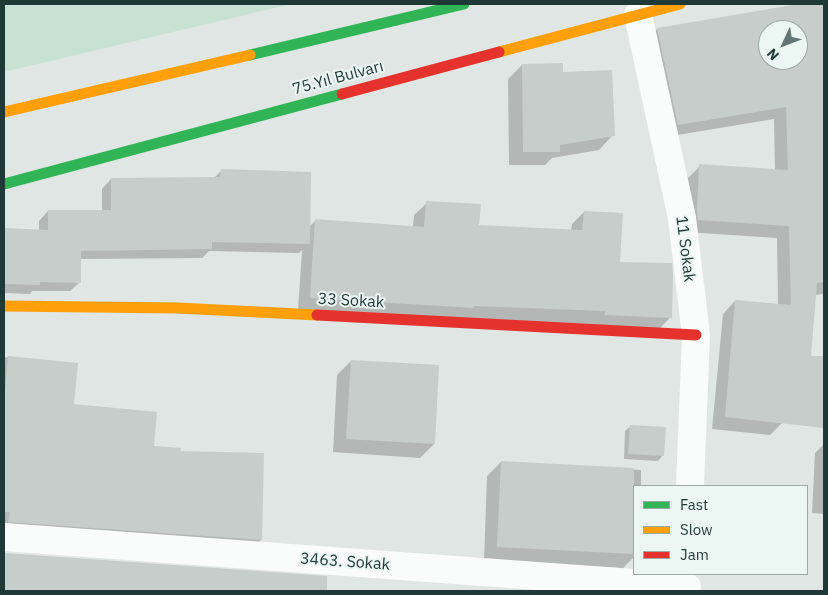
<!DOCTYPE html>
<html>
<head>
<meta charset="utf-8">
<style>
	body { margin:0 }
	#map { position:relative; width:828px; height:595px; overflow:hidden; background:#e0e6e4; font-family:"IBM Plex Sans",sans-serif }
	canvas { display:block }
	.frame { position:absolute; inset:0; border:5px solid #1e3936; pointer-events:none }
	.legend { position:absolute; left:633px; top:485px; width:175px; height:90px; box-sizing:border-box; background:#ecf6f3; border:1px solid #9aaaa7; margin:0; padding:6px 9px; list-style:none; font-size:15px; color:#1e3936 }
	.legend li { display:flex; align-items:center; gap:10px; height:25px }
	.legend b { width:25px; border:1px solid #9aaaa7 }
	.north { position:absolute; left:758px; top:20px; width:50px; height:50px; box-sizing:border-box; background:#ecf6f3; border:1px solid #9aaaa7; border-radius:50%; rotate:227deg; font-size:14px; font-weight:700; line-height:20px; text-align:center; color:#1e3936 }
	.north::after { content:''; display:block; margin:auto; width:18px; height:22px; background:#627673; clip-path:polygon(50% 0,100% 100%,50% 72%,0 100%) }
</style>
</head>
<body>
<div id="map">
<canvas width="828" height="595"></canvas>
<div class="frame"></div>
<ul class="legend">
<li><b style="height:6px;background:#30b455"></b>Fast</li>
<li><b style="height:6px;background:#ff9f0a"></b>Slow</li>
<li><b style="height:6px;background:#e5322d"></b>Jam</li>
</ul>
<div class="north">N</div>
</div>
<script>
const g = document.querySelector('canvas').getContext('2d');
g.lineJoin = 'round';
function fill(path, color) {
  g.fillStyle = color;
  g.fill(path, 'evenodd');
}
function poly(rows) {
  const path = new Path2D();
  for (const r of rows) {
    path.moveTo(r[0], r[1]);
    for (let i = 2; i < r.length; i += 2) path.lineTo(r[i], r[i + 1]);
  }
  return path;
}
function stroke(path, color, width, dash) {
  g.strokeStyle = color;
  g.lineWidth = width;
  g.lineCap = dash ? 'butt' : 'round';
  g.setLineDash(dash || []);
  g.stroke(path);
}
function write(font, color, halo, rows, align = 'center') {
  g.font = font + ' "IBM Plex Sans",sans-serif';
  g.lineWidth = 4;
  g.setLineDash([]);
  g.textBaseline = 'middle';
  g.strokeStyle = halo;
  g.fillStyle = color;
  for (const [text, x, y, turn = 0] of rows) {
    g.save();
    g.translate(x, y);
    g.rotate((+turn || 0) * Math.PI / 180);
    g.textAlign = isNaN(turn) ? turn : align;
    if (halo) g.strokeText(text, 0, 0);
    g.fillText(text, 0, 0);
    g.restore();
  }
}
fill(poly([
	[4,4,291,4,4,72]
]), '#c7e1d2');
fill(poly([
	[801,4,824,4,824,294,815,295,782,423,770,435,712,429,723,314,735,301,778,305,777,238,685,232,687,179,700,166,775,171,774,119,665,137,645,42,657,29],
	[768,30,798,30,798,60,768,60],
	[522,65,613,135,599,150,552,158,545,165,509,165,508,79],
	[221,171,309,227,316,220,413,227,414,215,427,203,478,226,571,231,572,224,584,212,619,263,670,318,658,330,298,310,302,250,299,253,209,251,202,258,79,259,80,282,70,291,32,291,30,294,4,293,4,230,39,231,39,221,48,211,102,211,102,189,111,179,214,178],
	[4,357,76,364,73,405,153,448,179,453,261,540,252,549,4,531],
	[351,361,434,444,420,458,333,452,337,375],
	[631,426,663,455,658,461,624,459,625,431],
	[824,444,824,514,812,513,815,453],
	[501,462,641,470,641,486,634,486,634,557,623,568,484,560,487,476],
	[4,554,326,577,326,591,4,591]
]), '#0003');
fill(poly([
	[799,4,824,4,824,282,817,283,811,356,824,356,824,428,725,417,735,300,791,305,789,226,698,220,697,211,699,164,788,170,786,107,678,125,657,28],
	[768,30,798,30,798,60,768,60],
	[563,63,563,72,612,70,615,136,560,145,560,152,523,152,522,64],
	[221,169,311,172,310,244,212,242,212,249,81,251,81,283,40,282,40,285,4,284,4,228,48,230,48,210,111,210,111,178,220,177],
	[426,201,481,204,479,225,582,230,584,211,623,213,620,262,672,263,673,275,672,318,605,315,605,311,474,306,474,308,310,298,315,219,424,227],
	[8,356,78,363,74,404,157,412,154,446,181,448,181,451,264,453,262,540,8,522,10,512,4,512,4,401],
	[351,360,439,365,435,444,346,439],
	[630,425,666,427,664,456,628,454],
	[501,461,634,468,634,554,497,547],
	[4,553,327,576,327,591,4,591]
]), '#c7cdcb');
stroke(poly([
	[638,15,682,218,696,335,690,486],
	[4,537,687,587]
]), '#fafbfb', 28);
stroke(poly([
	[250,55,464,4],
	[4,184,342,94]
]), '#30b455', 11);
stroke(poly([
	[499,52,680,4],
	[4,112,250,55],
	[4,306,178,308,317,315]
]), '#ff9f0a', 11);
stroke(poly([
	[342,94,499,52],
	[317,315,696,335]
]), '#e5322d', 11);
write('16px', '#1e3936', '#ecf6f3', [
	["75.Yıl Bulvarı",338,78,-15],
	["11 Sokak",685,249,83],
	["33 Sokak",351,301,3],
	["3463. Sokak",345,562,4]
]);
</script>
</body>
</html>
